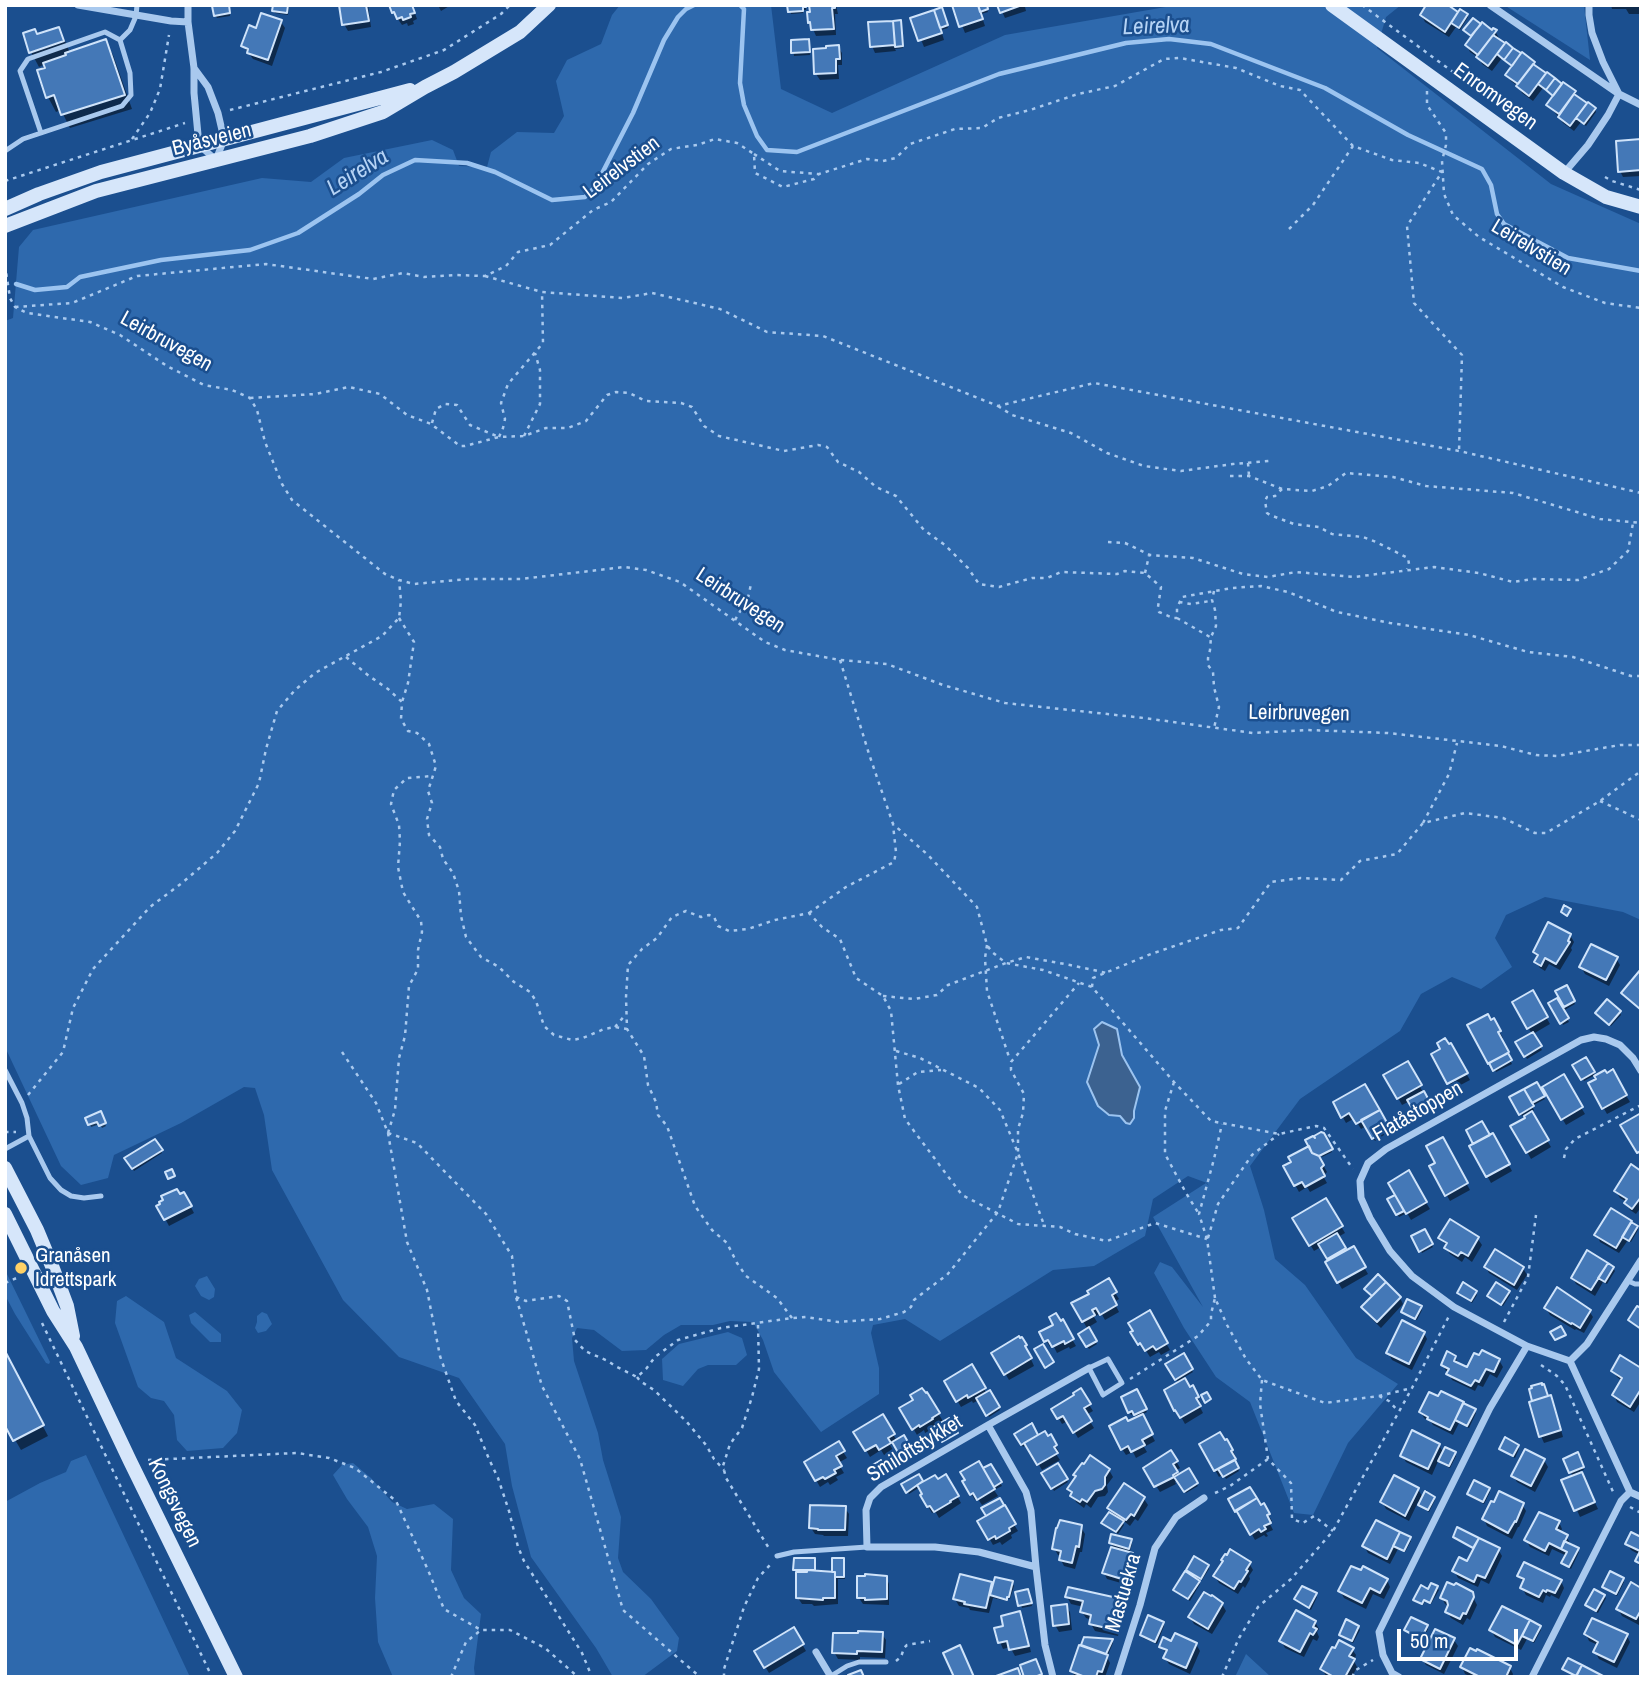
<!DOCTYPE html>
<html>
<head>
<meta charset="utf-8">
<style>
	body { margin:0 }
	#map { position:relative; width:1646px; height:1682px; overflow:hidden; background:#1b4f8f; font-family:"Archivo Narrow",sans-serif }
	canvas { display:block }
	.frame { position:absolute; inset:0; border:7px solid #fff; pointer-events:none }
	.scale { position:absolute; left:1397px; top:1629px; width:121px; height:32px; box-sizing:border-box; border:4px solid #fff; border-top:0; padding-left:9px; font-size:21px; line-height:24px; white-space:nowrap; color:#fff; -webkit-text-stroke:5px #1b4f8f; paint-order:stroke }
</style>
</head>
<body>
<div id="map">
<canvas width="1646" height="1682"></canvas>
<div class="frame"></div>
<div class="scale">50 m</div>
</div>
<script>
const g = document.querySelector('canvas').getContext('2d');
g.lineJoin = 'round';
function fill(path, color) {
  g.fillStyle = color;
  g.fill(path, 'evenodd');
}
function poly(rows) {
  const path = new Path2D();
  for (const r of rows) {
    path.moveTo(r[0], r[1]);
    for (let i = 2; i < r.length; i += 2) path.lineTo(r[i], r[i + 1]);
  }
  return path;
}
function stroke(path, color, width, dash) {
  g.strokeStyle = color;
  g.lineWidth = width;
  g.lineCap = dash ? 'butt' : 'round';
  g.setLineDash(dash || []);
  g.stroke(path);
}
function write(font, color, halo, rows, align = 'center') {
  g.font = font + ' "Archivo Narrow",sans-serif';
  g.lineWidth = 5;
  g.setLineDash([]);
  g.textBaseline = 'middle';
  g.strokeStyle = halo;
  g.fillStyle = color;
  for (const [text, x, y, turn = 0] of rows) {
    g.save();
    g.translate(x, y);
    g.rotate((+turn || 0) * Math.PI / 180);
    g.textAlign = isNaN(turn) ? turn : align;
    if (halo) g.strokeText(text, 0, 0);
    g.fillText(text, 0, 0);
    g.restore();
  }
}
fill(poly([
	[620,5,771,5,781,89,832,113,1005,35,1177,5,1401,5,1386,17,1377,48,1551,184,1641,224,1641,920,1623,912,1545,897,1506,915,1495,938,1512,967,1481,989,1452,977,1421,994,1400,1031,1300,1099,1250,1166,1264,1210,1275,1259,1305,1285,1356,1358,1398,1384,1348,1443,1313,1515,1294,1513,1250,1402,1216,1377,1184,1328,1154,1273,1160,1262,1172,1267,1203,1307,1153,1217,1206,1183,1209,1186,1207,1183,1188,1176,1153,1199,1145,1236,1094,1266,1053,1270,940,1341,905,1319,873,1325,871,1333,879,1368,879,1394,821,1432,774,1372,763,1340,753,1322,730,1321,713,1325,681,1325,664,1335,646,1350,622,1351,594,1330,577,1328,572,1338,574,1361,598,1433,603,1460,621,1517,618,1558,623,1572,651,1599,679,1638,677,1651,642,1677,613,1677,596,1648,531,1557,512,1486,505,1444,459,1378,399,1357,343,1300,272,1170,264,1115,255,1088,244,1087,181,1123,114,1155,108,1178,81,1185,61,1166,5,1047,5,321,13,318,19,247,33,230,262,178,311,182,344,158,432,140,453,150,459,166,487,167,491,152,517,132,554,133,564,116,556,81,567,60,601,44,612,15],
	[1117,1029,1122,1055,1140,1087,1134,1111,1134,1118,1126,1123,1087,1082,1099,1045],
	[1504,5,1584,5,1590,60],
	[5,1270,50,1362,49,1364,46,1363,15,1314,5,1295],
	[207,1276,215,1289,214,1297,209,1300,201,1296,195,1286,199,1279],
	[126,1296,164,1322,176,1358,227,1391,242,1410,237,1433,223,1448,187,1451,177,1440,174,1415,164,1401,151,1398,138,1387,115,1323,117,1301],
	[195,1312,221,1334,221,1342,210,1342,191,1323,189,1315],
	[262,1312,267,1314,272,1324,266,1331,258,1333,255,1328,257,1322,257,1316],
	[728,1332,742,1338,747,1355,736,1365,708,1365,698,1369,683,1386,663,1380,662,1359,679,1344],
	[86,1455,190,1677,5,1677,5,1502,40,1483,66,1472,71,1461],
	[353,1463,371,1478,392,1502,407,1509,434,1504,453,1519,451,1570,464,1598,481,1614,474,1668,475,1677,393,1677,378,1642,375,1598,377,1556,368,1527,347,1499,333,1475,342,1465],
	[1246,1654,1271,1677,1235,1677]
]), '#2e69ad');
const water = poly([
	[1102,1022,1117,1029,1122,1055,1140,1087,1134,1111,1134,1118,1130,1124,1126,1123,1120,1116,1109,1115,1098,1106,1087,1082,1099,1045,1094,1029,1102,1022]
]);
fill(water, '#3c6290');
stroke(water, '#9cc4f0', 2);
fill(poly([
	[274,5,289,5,288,15,275,13,274,11],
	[341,5,368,5,371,27,348,31,344,24],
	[412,5,417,19,413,21,414,24,408,26,407,23,402,25,393,12],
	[438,5,451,5,441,11],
	[789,5,806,5,806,10,803,10,803,13,791,14],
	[816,5,836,5,838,14,835,14,836,35,816,36,810,22,809,14],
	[954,5,986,5,988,12,981,14,985,26,965,33],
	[999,5,1030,5,1025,7,1026,11,1005,18],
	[1445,5,1459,14,1467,15,1468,17,1460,30,1456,27,1449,37,1425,22,1422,16],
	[1611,5,1641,5,1641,14,1629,14,1626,9,1612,9],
	[229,8,230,16,217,18,215,15],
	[942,12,948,28,941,30,944,40,924,47,913,19],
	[1473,20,1492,32,1495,31,1499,38,1498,40,1521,57,1534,63,1538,69,1563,86,1564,85,1575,93,1579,99,1595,109,1596,112,1586,126,1581,122,1574,131,1563,123,1549,105,1555,97,1543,88,1533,101,1522,93,1519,87,1511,81,1507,75,1513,67,1502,58,1492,71,1482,64,1479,58,1470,52,1467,45,1473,37,1467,33],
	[281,22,285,28,272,66,253,59,243,46,257,30],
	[900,22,903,48,895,49,896,51,875,53,872,46],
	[58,29,66,43,70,53,105,41,113,55,132,109,70,128,61,110,56,112,48,97,39,71,47,69,45,64,39,67,31,52,25,34,37,36],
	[808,41,810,55,794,56,792,42],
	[838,47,842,53,842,65,838,65,839,79,820,80,816,74],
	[1641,141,1641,176,1623,177,1620,171],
	[1570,935,1574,942,1571,948,1572,950,1560,970,1549,964,1545,971,1540,968,1536,962,1538,958,1535,952],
	[1616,958,1620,965,1609,986,1585,974,1581,967],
	[1566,987,1575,1004,1563,1011,1569,1022,1563,1025,1551,1004,1560,1006,1564,1004],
	[1532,992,1550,1024,1533,1034,1542,1050,1527,1059,1518,1043,1532,1034,1514,1003],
	[1620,1012,1621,1015,1611,1026,1599,1015],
	[1493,1020,1503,1038,1501,1039,1511,1059,1510,1060,1512,1064,1496,1072,1494,1069,1491,1022],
	[1450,1045,1470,1080,1453,1089,1433,1055],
	[1586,1059,1595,1075,1584,1081,1575,1065],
	[1407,1063,1432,1109,1419,1117,1410,1101,1402,1105,1386,1076],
	[1612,1072,1630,1102,1607,1114,1590,1084],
	[1563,1077,1585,1114,1566,1125,1544,1088],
	[1536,1085,1545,1099,1532,1106,1534,1110,1530,1112,1551,1147,1531,1159,1513,1126,1527,1118,1525,1114,1522,1116,1511,1098],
	[1364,1086,1390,1131,1375,1141,1366,1126,1361,1129,1358,1124,1363,1122,1363,1117,1355,1118,1346,1123,1335,1103],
	[101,1114,106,1126,102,1128,100,1124,91,1127,88,1119],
	[1321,1134,1332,1152,1322,1157,1317,1147,1314,1149,1327,1172,1323,1176,1327,1183,1310,1192,1307,1187,1299,1192,1285,1167,1311,1147,1308,1141],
	[1493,1136,1512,1171,1491,1183,1472,1147],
	[1442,1139,1470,1190,1450,1201,1431,1167,1438,1164],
	[155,1141,162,1153,134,1171,127,1159],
	[1408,1173,1430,1209,1411,1220,1407,1213,1399,1217,1389,1200,1397,1195],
	[1641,1173,1641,1207,1636,1214,1630,1210,1626,1203,1627,1202,1620,1198,1616,1191],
	[184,1194,194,1213,169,1226,159,1207],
	[1326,1200,1345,1233,1338,1237,1347,1252,1353,1248,1368,1274,1342,1289,1327,1263,1330,1261,1321,1247,1314,1251,1294,1218],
	[1450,1222,1478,1239,1482,1245,1472,1262,1465,1257,1462,1262,1450,1254,1446,1248,1447,1246,1440,1238],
	[1637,1227,1638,1230,1631,1242,1628,1240,1619,1253,1600,1242,1597,1235],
	[1425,1231,1433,1247,1422,1253,1413,1237],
	[1486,1267,1523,1268,1527,1275,1517,1290,1489,1273],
	[1613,1268,1615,1271,1607,1284,1603,1282,1595,1296,1576,1284,1573,1278],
	[1108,1281,1119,1299,1114,1302,1119,1312,1105,1320,1101,1313,1094,1317,1097,1322,1087,1328,1097,1344,1089,1349,1081,1334,1088,1330,1074,1304,1091,1295],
	[1475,1292,1477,1295,1472,1303,1459,1293],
	[1509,1292,1510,1295,1503,1306,1489,1296],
	[1373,1297,1400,1298,1403,1304,1381,1328,1367,1314,1363,1308],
	[1420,1308,1422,1310,1417,1320,1404,1314,1403,1312],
	[1546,1308,1589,1311,1593,1317,1584,1333,1576,1329,1575,1330,1550,1315],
	[1149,1313,1170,1350,1161,1355,1159,1352,1150,1357,1145,1349,1143,1350,1133,1333],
	[1062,1322,1076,1346,1070,1349,1069,1347,1057,1353,1053,1345,1050,1347,1042,1333],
	[1424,1333,1427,1339,1412,1370,1392,1360,1388,1353],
	[1022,1339,1034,1366,1009,1380,993,1353],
	[5,1354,48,1436,21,1450,10,1431,5,1433],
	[1183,1356,1193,1372,1183,1378,1189,1389,1196,1394,1201,1404,1199,1405,1203,1413,1185,1424,1180,1415,1179,1384,1168,1365],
	[1455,1357,1459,1364,1468,1370,1499,1360,1503,1367,1497,1378,1490,1374,1483,1387,1478,1385,1475,1391,1452,1380,1449,1372,1446,1371,1443,1365],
	[971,1366,987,1394,989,1392,1000,1410,989,1417,979,1400,973,1403,972,1401,961,1407,946,1381],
	[1641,1370,1641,1401,1634,1412,1617,1402,1614,1395,1622,1381,1617,1377,1613,1371],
	[1080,1390,1093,1411,1086,1415,1094,1428,1078,1438,1068,1421,1062,1424,1054,1410,1076,1395],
	[1531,1390,1548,1398,1550,1397,1554,1404,1563,1437,1544,1443,1541,1436],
	[1137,1392,1147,1412,1141,1415,1155,1441,1144,1447,1147,1452,1136,1458,1133,1452,1126,1455,1122,1449,1128,1424,1138,1418,1135,1413,1131,1415,1123,1398],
	[927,1394,944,1423,925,1433,924,1430,917,1435,902,1409],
	[1474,1411,1476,1413,1469,1428,1459,1423,1453,1435,1433,1425,1431,1422,1424,1418,1421,1412],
	[883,1417,897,1441,903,1438,912,1453,903,1458,894,1443,890,1445,893,1450,884,1455,881,1450,870,1457,856,1432],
	[1016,1434,1047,1439,1050,1437,1059,1452,1056,1454,1060,1460,1042,1470,1027,1444,1023,1447],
	[1227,1441,1236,1457,1233,1458,1239,1471,1226,1479,1223,1474,1219,1477,1201,1445],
	[838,1444,847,1458,838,1463,844,1473,836,1477,838,1480,830,1485,828,1482,820,1487,806,1462],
	[1439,1445,1444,1454,1454,1453,1456,1456,1450,1468,1442,1464,1439,1459,1432,1475,1406,1462,1402,1456],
	[1518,1446,1519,1449,1515,1458,1502,1451,1501,1449],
	[1171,1452,1180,1468,1175,1471,1178,1477,1188,1470,1198,1486,1186,1493,1178,1480,1175,1482,1176,1484,1160,1492,1145,1469],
	[1577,1454,1584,1470,1580,1471,1598,1509,1580,1517,1564,1481,1573,1477,1565,1459],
	[1544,1460,1548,1467,1535,1492,1517,1482,1513,1476],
	[880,1463,887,1475,878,1480,871,1468],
	[1058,1465,1068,1482,1054,1491,1044,1474],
	[990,1466,1002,1486,994,1490,998,1496,982,1505,978,1499,975,1500,968,1488,983,1471],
	[1109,1470,1113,1477,1107,1485,1108,1492,1105,1496,1098,1497,1091,1508,1086,1504,1084,1508,1076,1502,1069,1489,1077,1477,1075,1475],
	[919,1476,923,1484,937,1481,946,1476,961,1503,939,1518,935,1511,932,1513,922,1496,920,1487,909,1494,904,1485],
	[1418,1489,1423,1498,1434,1498,1435,1500,1429,1512,1421,1507,1418,1502,1409,1521,1386,1509,1382,1502],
	[1489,1489,1490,1492,1484,1504,1471,1497,1469,1494],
	[1144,1499,1148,1505,1138,1521,1135,1519,1130,1526,1120,1518,1124,1525,1118,1534,1105,1525,1116,1518,1110,1508],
	[999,1500,1018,1531,1011,1535,1012,1538,1002,1545,1000,1542,993,1545,980,1522,988,1517,983,1509],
	[1522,1504,1526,1511,1519,1527,1518,1527,1512,1539,1487,1526,1484,1519],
	[1263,1506,1272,1521,1269,1522,1273,1530,1266,1533,1268,1536,1266,1537,1264,1535,1255,1540,1239,1512],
	[845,1508,849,1514,848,1536,824,1536,823,1535,815,1534,811,1528],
	[1559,1522,1562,1529,1560,1533,1566,1536,1570,1543,1569,1545,1577,1550,1579,1552,1571,1569,1563,1563,1567,1556,1552,1549,1549,1556,1530,1547,1526,1540],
	[1081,1527,1085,1534,1082,1552,1080,1552,1075,1569,1064,1566,1061,1560,1062,1556,1058,1555,1054,1548],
	[1458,1530,1498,1549,1502,1556,1489,1584,1481,1580,1478,1587,1458,1578,1454,1571,1468,1563,1475,1549,1456,1540,1455,1537],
	[1409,1539,1411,1541,1405,1552,1398,1549,1390,1564,1368,1553,1364,1546],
	[1641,1539,1640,1568,1637,1561,1640,1555,1631,1550,1627,1544],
	[1130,1541,1132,1544,1129,1554,1132,1554,1135,1561,1128,1585,1107,1579,1104,1573,1113,1547,1111,1543],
	[814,1560,815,1572,833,1574,843,1560,845,1562,845,1579,838,1579,838,1604,814,1606,812,1604,802,1604,798,1598,798,1572,795,1569],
	[1224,1562,1249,1563,1253,1570,1249,1576,1250,1579,1245,1588,1243,1586,1238,1594,1219,1583,1215,1576],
	[1208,1566,1209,1569,1202,1580,1195,1576,1200,1584,1190,1601,1177,1592,1175,1590,1192,1578,1188,1570],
	[1519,1576,1561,1581,1564,1588,1559,1599,1551,1595,1550,1597,1546,1595,1543,1603,1526,1595,1522,1588,1523,1582],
	[886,1577,889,1584,889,1605,863,1604,859,1598],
	[1387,1580,1390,1587,1384,1599,1373,1594,1366,1609,1344,1598,1340,1591],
	[1622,1580,1624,1582,1617,1596,1606,1590,1604,1587],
	[991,1583,994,1588,1012,1583,1014,1586,1010,1599,1008,1598,1008,1601,993,1598,989,1613,970,1610,969,1608,959,1606,955,1599],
	[1437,1588,1439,1590,1431,1604,1425,1601,1423,1605,1417,1602,1416,1600],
	[1641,1590,1641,1622,1639,1625,1622,1616,1618,1609],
	[1471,1593,1477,1605,1470,1620,1467,1618,1463,1625,1451,1618,1447,1612,1449,1606,1445,1604,1442,1598],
	[1017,1594,1029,1594,1032,1606,1022,1608],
	[1315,1595,1317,1597,1311,1610,1297,1601,1296,1599],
	[1604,1596,1606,1598,1598,1613,1589,1608,1587,1605],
	[1067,1597,1121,1600,1125,1607,1124,1616,1118,1636,1095,1631,1091,1624,1092,1620,1086,1618,1082,1612,1084,1607,1071,1604],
	[1222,1604,1226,1611,1212,1634,1194,1624,1190,1617],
	[1066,1606,1070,1612,1072,1630,1059,1632,1055,1625],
	[1020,1613,1023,1620,1031,1652,1015,1656,1010,1647,1003,1649,1000,1642],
	[1529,1621,1530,1624,1539,1627,1541,1630,1534,1643,1527,1639,1521,1650,1495,1637,1491,1630],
	[1315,1622,1319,1629,1317,1632,1319,1637,1317,1641,1313,1639,1304,1657,1285,1648,1281,1641],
	[1163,1623,1164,1626,1157,1644,1143,1638,1142,1635],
	[1358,1627,1360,1630,1353,1643,1342,1637,1341,1635],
	[1427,1627,1428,1629,1423,1640,1408,1633,1406,1630],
	[794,1630,806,1651,769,1673,756,1652],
	[882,1634,886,1640,885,1658,860,1657,860,1660,838,1659,834,1652],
	[1586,1634,1627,1636,1630,1642,1617,1668,1599,1659,1595,1652,1598,1645,1589,1641],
	[1085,1639,1112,1641,1113,1643,1107,1657,1110,1663,1105,1677,1075,1677,1072,1671],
	[1454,1640,1458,1646,1444,1674,1426,1665,1422,1659],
	[1196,1644,1200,1651,1190,1674,1169,1664,1165,1658,1167,1654,1161,1647],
	[1352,1649,1356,1655,1354,1661,1357,1667,1352,1677,1326,1676,1322,1669],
	[1462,1667,1510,1668,1513,1674,1512,1677,1472,1677,1465,1674]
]), '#0007');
stroke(poly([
	[740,5,744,9,740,83,744,105,757,136,767,150,797,152,999,74,1126,43,1169,39,1211,44,1325,88,1408,135,1482,169,1491,185,1497,214,1504,224,1568,258,1641,271],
	[16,284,35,290,67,287,80,277,161,260,250,250,298,233,359,194,383,175,415,160,467,163,495,172,552,200,585,197,595,187,633,113,664,40,678,17,686,9,694,5]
]), '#9cc4f0', 4.5);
const building = poly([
	[229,5,230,13,214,16,212,6,229,5],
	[273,5,288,5,287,13,272,11,273,5],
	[339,5,366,5,369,21,342,25,339,5],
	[389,5,412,5,415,13,410,14,411,17,403,20,402,17,397,19,394,12,392,13,389,5],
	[787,5,806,5,806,7,803,7,803,11,788,12,787,5],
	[809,5,835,5,835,8,832,8,834,29,811,30,810,22,808,23,807,12,810,12,809,5],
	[952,5,978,5,983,19,959,27,952,5],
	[978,5,987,5,988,9,980,12,978,5],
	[997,5,1022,5,1000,13,997,5],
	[1426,5,1448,5,1458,12,1445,32,1420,15,1426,5],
	[942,7,948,25,940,28,934,10,942,7],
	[1460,9,1468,14,1459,28,1451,23,1460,9],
	[934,10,942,33,918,41,910,18,934,10],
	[261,13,282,20,268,60,247,53,248,49,241,46,249,25,256,28,261,13],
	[1473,18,1481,24,1471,36,1463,30,1473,18],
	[901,20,903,46,895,47,893,21,901,20],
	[893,21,895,45,870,47,868,22,893,21],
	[1482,22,1492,30,1493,28,1497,30,1478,55,1465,45,1482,22],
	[59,27,64,41,29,53,23,33,35,29,37,34,59,27],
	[1493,35,1505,43,1488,66,1476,57,1493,35],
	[106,39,125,95,61,115,54,95,46,98,37,70,45,68,43,63,66,55,65,53,106,39],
	[809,39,810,52,791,53,791,40,809,39],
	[1506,42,1513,48,1504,60,1497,54,1506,42],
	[839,45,840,59,836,59,836,73,814,74,813,49,826,48,826,46,839,45],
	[1513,48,1521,53,1512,66,1504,60,1513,48],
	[1522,52,1535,62,1518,84,1505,75,1522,52],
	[1533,64,1546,73,1529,96,1516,86,1533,64],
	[1547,72,1555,78,1546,90,1538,84,1547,72],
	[1555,78,1562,84,1553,96,1546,90,1555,78],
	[1563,82,1576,91,1559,114,1546,105,1563,82],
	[1574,94,1587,103,1570,126,1558,117,1574,94],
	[1588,102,1596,108,1584,124,1576,118,1588,102],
	[1641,139,1641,170,1618,172,1616,141,1641,139],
	[1564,905,1571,909,1567,916,1561,912,1564,905],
	[1548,922,1571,934,1568,941,1570,942,1556,964,1545,958,1541,966,1534,962,1538,955,1533,952,1548,922],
	[1591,944,1618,957,1606,980,1579,967,1591,944],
	[1641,969,1641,1009,1640,1009,1621,993,1641,969],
	[1567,985,1575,1001,1564,1007,1555,991,1567,985],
	[1533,990,1548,1017,1527,1029,1512,1002,1533,990],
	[1557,998,1569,1018,1560,1024,1548,1003,1557,998],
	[1607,999,1621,1011,1609,1025,1595,1013,1607,999],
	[1488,1014,1491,1020,1494,1018,1501,1031,1498,1032,1509,1052,1488,1064,1467,1025,1488,1014],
	[1533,1032,1542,1046,1524,1057,1515,1042,1533,1032],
	[1445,1038,1449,1044,1451,1043,1468,1073,1447,1084,1431,1054,1440,1049,1437,1043,1445,1038],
	[1508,1053,1512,1060,1493,1071,1489,1063,1508,1053],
	[1586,1057,1595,1072,1581,1080,1572,1065,1586,1057],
	[1408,1061,1422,1085,1397,1099,1383,1075,1408,1061],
	[1613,1069,1627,1095,1602,1109,1588,1083,1596,1079,1594,1076,1605,1070,1607,1073,1613,1069],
	[1564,1074,1583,1107,1561,1120,1542,1087,1564,1074],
	[1537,1082,1545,1096,1532,1103,1524,1089,1537,1082],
	[1365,1084,1380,1110,1356,1124,1349,1113,1341,1118,1333,1102,1365,1084],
	[1524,1089,1534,1106,1519,1115,1509,1097,1524,1089],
	[1424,1091,1432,1106,1416,1115,1407,1100,1424,1091],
	[1380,1110,1390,1128,1372,1139,1361,1120,1380,1110],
	[101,1111,106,1123,99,1126,97,1122,88,1125,85,1118,101,1111],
	[1532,1111,1549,1140,1526,1153,1510,1126,1525,1118,1524,1116,1532,1111],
	[1641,1113,1641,1151,1637,1153,1620,1125,1641,1113],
	[1482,1121,1490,1135,1473,1144,1466,1130,1482,1121],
	[1321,1132,1324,1133,1333,1149,1319,1156,1312,1153,1305,1140,1313,1136,1315,1138,1314,1136,1321,1132],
	[1493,1133,1510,1164,1486,1177,1469,1146,1493,1133],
	[1443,1137,1468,1183,1445,1196,1429,1166,1435,1163,1426,1146,1443,1137],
	[155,1139,163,1150,132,1169,124,1158,155,1139],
	[1309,1146,1312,1153,1319,1156,1324,1165,1321,1168,1325,1176,1305,1187,1302,1182,1294,1186,1283,1166,1291,1162,1288,1157,1309,1146],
	[1631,1164,1641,1171,1641,1197,1632,1209,1624,1203,1627,1199,1614,1191,1631,1164],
	[172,1169,175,1176,168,1179,165,1172,172,1169],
	[1409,1170,1427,1202,1406,1214,1388,1183,1409,1170],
	[177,1189,180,1194,184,1192,192,1206,164,1220,156,1206,160,1204,159,1202,163,1200,161,1196,177,1189],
	[1395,1195,1404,1211,1396,1215,1387,1199,1395,1195],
	[1326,1198,1343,1226,1309,1246,1292,1218,1326,1198],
	[1611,1208,1632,1221,1616,1248,1594,1235,1611,1208],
	[1450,1219,1479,1237,1468,1256,1461,1252,1458,1256,1444,1248,1447,1243,1438,1238,1450,1219],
	[1631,1222,1638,1226,1629,1241,1622,1237,1631,1222],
	[1425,1229,1433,1244,1419,1252,1411,1236,1425,1229],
	[1337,1233,1346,1248,1327,1259,1318,1244,1337,1233],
	[1354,1246,1366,1267,1337,1283,1325,1262,1354,1246],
	[1495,1249,1524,1267,1514,1285,1484,1267,1495,1249],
	[1587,1250,1608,1263,1591,1290,1571,1278,1587,1250],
	[1608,1263,1614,1267,1605,1282,1598,1278,1608,1263],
	[1378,1274,1386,1282,1372,1296,1364,1289,1378,1274],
	[1109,1278,1117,1292,1112,1295,1117,1305,1100,1315,1096,1308,1092,1310,1095,1315,1082,1322,1071,1303,1089,1294,1087,1291,1109,1278],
	[1386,1282,1401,1297,1377,1322,1361,1307,1386,1282],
	[1463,1282,1477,1291,1471,1301,1457,1293,1463,1282],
	[1496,1282,1510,1291,1501,1305,1487,1296,1496,1282],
	[1557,1287,1591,1310,1580,1328,1572,1323,1571,1324,1544,1308,1557,1287],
	[1407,1299,1422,1306,1415,1319,1401,1312,1407,1299],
	[1637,1306,1641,1308,1641,1329,1628,1320,1637,1306],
	[1150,1310,1168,1343,1156,1350,1153,1346,1145,1351,1140,1343,1138,1345,1130,1332,1133,1331,1128,1323,1150,1310],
	[1056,1313,1061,1321,1063,1319,1074,1339,1065,1344,1064,1341,1052,1347,1048,1340,1044,1342,1039,1332,1053,1325,1049,1317,1056,1313],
	[1402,1320,1425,1332,1409,1364,1386,1353,1402,1320],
	[1561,1326,1566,1335,1555,1340,1550,1332,1561,1326],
	[1089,1327,1097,1341,1086,1347,1078,1334,1089,1327],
	[1019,1336,1020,1338,1022,1337,1027,1345,1025,1346,1032,1358,1004,1375,991,1353,1019,1336],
	[1043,1344,1054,1362,1045,1368,1034,1349,1043,1344],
	[1482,1350,1500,1359,1494,1372,1486,1369,1479,1382,1475,1380,1471,1386,1446,1374,1449,1369,1441,1365,1447,1351,1456,1356,1454,1361,1467,1367,1474,1353,1479,1355,1482,1350],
	[5,1351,44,1425,13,1441,5,1426,5,1351],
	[1184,1353,1193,1369,1175,1380,1165,1364,1184,1353],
	[1620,1355,1641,1368,1641,1389,1630,1407,1612,1395,1622,1378,1611,1371,1620,1355],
	[972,1364,986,1388,968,1398,967,1395,956,1402,944,1381,972,1364],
	[1185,1378,1190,1387,1193,1385,1199,1397,1196,1398,1201,1406,1180,1418,1175,1410,1174,1411,1164,1390,1185,1378],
	[1542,1383,1542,1385,1544,1384,1548,1396,1532,1401,1529,1389,1532,1388,1531,1386,1542,1383],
	[922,1388,926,1393,927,1392,940,1413,932,1418,933,1419,920,1427,919,1425,912,1430,899,1408,913,1400,910,1395,922,1388],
	[1081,1388,1091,1404,1084,1408,1092,1421,1073,1433,1063,1416,1057,1419,1051,1409,1074,1395,1073,1393,1081,1388],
	[1137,1389,1147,1409,1134,1415,1132,1411,1128,1413,1121,1397,1137,1389],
	[990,1390,1000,1407,986,1416,976,1398,990,1390],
	[1441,1391,1464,1402,1450,1430,1427,1419,1428,1417,1419,1412,1429,1392,1438,1396,1441,1391],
	[1207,1392,1211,1399,1205,1403,1201,1395,1207,1392],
	[1551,1395,1561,1430,1539,1437,1529,1402,1551,1395],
	[1463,1403,1476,1409,1467,1426,1455,1420,1463,1403],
	[883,1414,895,1434,888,1438,891,1443,879,1450,876,1445,865,1451,853,1432,883,1414],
	[1143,1414,1153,1434,1142,1440,1145,1445,1131,1452,1128,1446,1121,1450,1109,1426,1126,1417,1128,1421,1143,1414],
	[949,1418,958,1433,942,1442,933,1427,949,1418],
	[1032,1423,1038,1435,1021,1445,1014,1434,1032,1423],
	[1412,1430,1440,1444,1428,1469,1400,1456,1412,1430],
	[1045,1431,1048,1436,1051,1434,1057,1445,1054,1447,1058,1453,1037,1465,1024,1443,1045,1431],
	[1220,1432,1225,1440,1227,1439,1233,1450,1231,1451,1236,1459,1214,1471,1199,1444,1220,1432],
	[904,1435,912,1449,900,1456,892,1442,904,1435],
	[1505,1437,1519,1445,1513,1456,1499,1449,1505,1437],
	[839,1441,845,1451,836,1456,842,1466,834,1470,836,1473,825,1479,823,1477,815,1481,804,1462,839,1441],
	[1445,1447,1456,1452,1449,1466,1438,1461,1445,1447],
	[1525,1449,1545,1459,1531,1486,1511,1476,1525,1449],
	[1171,1450,1178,1461,1173,1464,1178,1472,1173,1475,1174,1477,1154,1487,1143,1468,1171,1450],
	[1578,1452,1584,1467,1569,1473,1563,1459,1578,1452],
	[1090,1455,1110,1469,1105,1477,1105,1485,1102,1489,1095,1491,1087,1502,1082,1499,1080,1502,1070,1496,1072,1492,1067,1489,1076,1476,1073,1475,1082,1463,1084,1464,1090,1455],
	[881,1460,887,1472,875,1478,869,1467,881,1460],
	[1235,1460,1239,1468,1223,1477,1218,1469,1235,1460],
	[979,1461,995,1489,977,1500,973,1493,970,1495,962,1481,965,1480,960,1472,979,1461],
	[1058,1463,1068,1479,1051,1489,1041,1473,1058,1463],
	[991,1464,1002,1482,994,1487,983,1468,991,1464],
	[1189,1468,1198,1483,1184,1492,1174,1477,1189,1468],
	[1582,1472,1595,1502,1574,1511,1561,1480,1582,1472],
	[919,1474,923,1481,906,1493,901,1484,919,1474],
	[946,1474,959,1496,950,1501,951,1502,934,1512,930,1506,927,1507,920,1495,922,1494,917,1485,935,1475,938,1479,946,1474],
	[1394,1475,1419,1488,1405,1516,1380,1502,1394,1475],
	[1474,1480,1490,1488,1483,1502,1467,1494,1474,1480],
	[1124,1483,1145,1497,1134,1516,1131,1514,1126,1520,1107,1508,1124,1483],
	[1250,1487,1257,1498,1235,1512,1228,1499,1250,1487],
	[1425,1491,1435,1497,1428,1510,1418,1505,1425,1491],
	[1499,1491,1524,1503,1516,1522,1515,1521,1508,1533,1482,1519,1491,1501,1494,1502,1499,1491],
	[1000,1498,1004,1505,986,1516,981,1508,1000,1498],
	[1257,1498,1261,1505,1264,1503,1270,1514,1267,1515,1271,1523,1264,1526,1266,1529,1261,1532,1259,1529,1250,1535,1236,1510,1257,1498],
	[810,1505,846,1506,845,1530,818,1530,818,1529,809,1528,810,1505],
	[1005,1505,1016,1524,1009,1528,1010,1531,996,1539,995,1536,988,1540,977,1521,1005,1505],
	[1109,1512,1124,1521,1116,1532,1101,1523,1109,1512],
	[1539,1512,1560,1521,1556,1529,1568,1535,1561,1549,1549,1543,1545,1551,1524,1540,1539,1512],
	[1060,1520,1082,1525,1079,1547,1076,1546,1072,1563,1059,1560,1061,1551,1052,1549,1056,1528,1057,1528,1060,1520],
	[1376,1520,1400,1532,1387,1559,1362,1546,1376,1520],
	[1457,1527,1479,1538,1473,1548,1453,1537,1457,1527],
	[1400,1532,1411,1537,1404,1551,1393,1546,1400,1532],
	[1631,1532,1641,1537,1641,1564,1635,1561,1640,1551,1625,1544,1631,1532],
	[1111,1534,1132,1539,1129,1549,1109,1543,1111,1534],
	[1479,1538,1500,1548,1485,1578,1477,1575,1474,1582,1452,1571,1459,1557,1467,1561,1479,1538],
	[1564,1541,1579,1548,1569,1567,1561,1563,1567,1552,1561,1549,1564,1541],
	[1111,1547,1133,1553,1125,1580,1102,1573,1111,1547],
	[1230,1549,1251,1562,1246,1570,1248,1571,1241,1582,1239,1581,1234,1589,1213,1576,1223,1561,1221,1560,1225,1554,1227,1555,1230,1549],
	[1194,1556,1209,1565,1201,1579,1186,1570,1194,1556],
	[794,1558,815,1558,815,1570,793,1570,794,1558],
	[832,1558,844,1558,844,1577,835,1577,835,1572,832,1572,832,1558],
	[1524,1562,1562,1580,1555,1593,1547,1590,1546,1592,1543,1590,1539,1597,1520,1588,1524,1579,1517,1576,1524,1562],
	[1351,1566,1361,1570,1363,1566,1388,1579,1380,1593,1370,1588,1362,1603,1338,1591,1351,1566],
	[807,1570,835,1572,835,1598,823,1598,823,1600,796,1598,796,1572,807,1572,807,1570],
	[1185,1571,1200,1581,1188,1599,1173,1590,1185,1571],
	[1610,1571,1624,1578,1616,1594,1602,1587,1610,1571],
	[865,1574,887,1576,887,1599,865,1600,865,1598,857,1598,857,1576,865,1576,865,1574],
	[960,1574,992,1582,986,1608,964,1604,965,1602,953,1599,960,1574],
	[995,1577,1013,1581,1009,1597,1007,1597,1007,1600,990,1595,995,1577],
	[1447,1582,1454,1585,1456,1583,1473,1592,1474,1597,1466,1614,1463,1613,1460,1619,1445,1612,1448,1605,1447,1601,1440,1598,1447,1582],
	[1631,1582,1641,1588,1641,1610,1636,1619,1616,1609,1631,1582],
	[1431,1583,1438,1586,1430,1603,1424,1600,1422,1604,1413,1600,1421,1585,1428,1589,1431,1583],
	[1302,1586,1317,1593,1309,1608,1294,1599,1302,1586],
	[1068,1587,1122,1599,1120,1608,1121,1608,1115,1630,1089,1624,1091,1615,1080,1612,1083,1601,1065,1597,1068,1587],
	[1028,1589,1032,1603,1018,1606,1015,1592,1028,1589],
	[1594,1589,1605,1595,1596,1611,1585,1605,1594,1589],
	[1204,1592,1211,1596,1212,1595,1223,1603,1208,1629,1188,1617,1204,1592],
	[1067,1604,1069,1624,1053,1626,1051,1606,1067,1604],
	[1502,1606,1530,1620,1517,1645,1489,1630,1502,1606],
	[1296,1610,1316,1621,1313,1627,1317,1629,1313,1635,1310,1633,1300,1652,1279,1641,1296,1610],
	[1020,1611,1029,1646,1009,1650,1007,1641,998,1643,994,1628,1003,1626,1001,1616,1020,1611],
	[1148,1615,1164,1622,1155,1642,1140,1635,1148,1615],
	[1411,1617,1428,1625,1421,1639,1404,1630,1411,1617],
	[1592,1618,1628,1634,1614,1662,1593,1652,1598,1642,1584,1634,1592,1618],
	[1346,1619,1359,1626,1352,1641,1339,1635,1346,1619],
	[1530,1620,1541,1626,1533,1641,1522,1636,1530,1620],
	[794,1627,804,1644,764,1668,754,1651,794,1627],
	[1435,1629,1455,1638,1440,1669,1420,1659,1435,1629],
	[858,1631,883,1632,882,1652,857,1651,857,1654,832,1653,833,1633,858,1633,858,1631],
	[1175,1633,1197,1643,1186,1668,1163,1658,1167,1650,1159,1647,1163,1637,1171,1641,1175,1633],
	[1084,1637,1113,1639,1106,1654,1081,1645,1084,1637],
	[1339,1640,1354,1648,1349,1656,1355,1659,1345,1677,1334,1677,1320,1669,1332,1647,1335,1648,1339,1640],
	[960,1645,974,1677,954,1677,943,1653,960,1645],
	[1079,1645,1108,1655,1102,1672,1098,1671,1096,1677,1085,1677,1070,1671,1079,1645],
	[1470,1648,1476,1651,1477,1649,1511,1666,1506,1677,1480,1677,1460,1667,1470,1648],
	[1568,1658,1582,1665,1576,1676,1562,1669,1568,1658],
	[1036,1659,1042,1674,1035,1677,1024,1677,1020,1665,1036,1659],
	[1582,1665,1605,1677,1576,1677,1582,1665],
	[1018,1668,1021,1677,996,1677,996,1676,1018,1668],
	[861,1670,864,1677,849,1677,848,1675,861,1670]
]);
fill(building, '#4478b7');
stroke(building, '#cfe3fa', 2);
stroke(poly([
	[1362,5,1453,72],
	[1427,91,1427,105,1446,133,1446,145,1442,161,1444,194,1453,215,1479,237,1563,287,1605,303,1641,308],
	[230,110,381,72,444,50,501,14,510,5],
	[132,139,150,113,160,89,169,35],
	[754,154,780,171,818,174],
	[1605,177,1612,181,1641,190],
	[5,181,185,123],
	[1289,229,1313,205,1353,146],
	[5,265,10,298,15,307,27,313,90,322,120,335,167,366,204,385,232,390,250,398,257,410,265,442,282,484,292,500,385,574,399,580,414,584,469,579,521,579,624,567,646,570,680,582,765,642,785,650,840,660,887,664,943,685,1005,703,1144,718,1253,733,1308,730,1388,733,1501,746,1536,755,1557,756,1620,745,1641,745],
	[485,276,542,292,623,298,652,293,720,309,767,332,823,336,998,406,1094,383,1459,451,1641,493],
	[15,307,72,303,137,276,266,264,373,279,403,273,424,277,456,275,485,276,506,266,518,252,550,245,593,210,611,202,648,164,671,149,697,145,715,139,737,143,754,154,755,173,783,187,814,179,819,174,867,159,883,161,896,158,910,144,955,129,982,128,998,118,1030,110,1078,94,1115,86,1164,59,1180,58,1236,68,1280,86,1300,90,1353,146,1392,160,1419,163,1442,172,1407,226,1414,303,1462,355,1459,451],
	[250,398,315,394,349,387,380,394,407,415,431,424,460,446,465,446,499,437,524,436,546,428,568,428,586,421,607,395,616,392,629,393,646,401,681,403,692,407,704,426,719,436,784,451,818,445,827,447,838,462,859,472,876,487,896,496,924,530,945,545,968,568,979,584,999,587,1032,578,1047,578,1061,572,1117,574,1125,571,1145,573,1161,587,1158,607,1159,612,1173,618,1177,618,1177,608,1182,597,1232,588,1261,586,1288,592,1337,612,1390,623,1469,635,1528,652,1573,657,1631,676,1641,676],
	[998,406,1012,415,1071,433,1107,453,1144,466,1181,471,1233,464,1269,461],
	[432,423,436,409,445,404,457,405,470,425,499,437],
	[524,436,540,404,540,370,535,353],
	[499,437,503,428,505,419,501,403,508,384,543,343,542,292],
	[1248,463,1249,476],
	[1230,476,1249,476,1282,489,1312,491,1328,486,1346,473,1393,477,1426,486,1513,493,1600,519,1641,523],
	[1282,489,1275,496,1267,497,1265,501,1267,513,1270,515,1294,524,1319,527,1332,534,1363,537,1376,542,1408,558,1409,564,1407,569],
	[1108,542,1125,543,1150,555,1193,558,1243,574,1268,577,1296,572,1354,577,1434,567,1479,573,1513,582,1533,579,1578,580,1609,569,1628,551,1633,523],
	[1145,573,1149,556],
	[1214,591,1212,600,1215,610,1216,626,1211,637,1210,650,1208,658,1208,665,1213,672,1214,687,1219,707,1214,728],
	[1179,602,1191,604,1210,601],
	[399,618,414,642,408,683,402,702],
	[1177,618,1210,637],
	[735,620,748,598,751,584],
	[346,657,369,676,388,689,402,702,401,719,408,731,417,733,429,744,436,766,428,791,432,803,427,819,429,835,440,847,443,859,453,873,459,891,461,916,466,937,481,957,499,967,514,982,530,992,536,1001,544,1026,554,1035,572,1040,583,1038,604,1029,615,1027,627,1029],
	[840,660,869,754,893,824,928,855,977,907,987,945,992,952,1006,963,1043,970,1092,987,1174,1082,1211,1121,1279,1134,1316,1126,1324,1128,1353,1169],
	[1600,801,1641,820],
	[1423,823,1449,774,1457,743],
	[809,913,846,887,894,862,896,852,893,825],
	[987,945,985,958,987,991,1010,1060],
	[1092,987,1093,978,1151,954,1221,930,1238,928,1271,882,1301,878,1341,880,1360,861,1397,854,1423,823,1465,813,1503,818,1535,833,1546,833,1600,801,1641,771],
	[883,996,914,999,937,995,948,985,1006,963,1026,957,1070,965,1107,973],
	[615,1027,626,1014],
	[896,1051,920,1058,979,1088,1000,1110,1018,1153,1044,1225],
	[342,1052,376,1103,388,1133,407,1242,427,1290,440,1356,451,1387,456,1401,475,1425,489,1459,498,1478,509,1511,518,1547,524,1561,582,1653,592,1677],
	[1174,1082,1165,1111,1165,1154,1186,1193,1199,1214],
	[899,1084,918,1072,941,1070],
	[28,1095,63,1052,73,1008,93,969,150,907,182,883,217,853,235,831,259,783,266,749,277,711,295,690,315,673,382,636,399,618,401,601,399,580],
	[5,1132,16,1132],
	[388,1133,417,1143,486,1214,512,1256,516,1297,542,1386,580,1459,623,1610,700,1677],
	[388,1133,395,1110,399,1058,405,1036,409,986,418,969,418,950,422,932,421,921,403,892,398,867,400,841,399,825,391,804,394,790,407,778,433,776],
	[1564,1158,1566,1149,1575,1139,1641,1105],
	[1208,1238,1218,1204,1252,1155,1279,1134],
	[5,1283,19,1277],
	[516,1297,526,1301,559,1296,567,1301,575,1340,585,1351,608,1361,615,1366,637,1377,646,1369,655,1357,678,1340,721,1328,792,1318,806,1317,838,1322,880,1319,904,1312,911,1307,914,1300,928,1289,947,1275,998,1212,1018,1153,1018,1129,1023,1113,1024,1094,1011,1070,1011,1062,1079,983],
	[1215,1298,1207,1239,1199,1214,1214,1159,1222,1124],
	[792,1318,777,1298,746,1276,737,1263,727,1243,712,1230,695,1206,667,1126,658,1115,656,1102,648,1085,644,1056,627,1029,626,997,628,965,642,949,657,938,672,917,686,911,701,917,709,915,714,917,718,926,729,931,748,929,775,920,809,913,822,927,840,939,856,978,883,996,891,1011,898,1085,905,1119,962,1195,1018,1224,1060,1227,1075,1234,1107,1241,1155,1223,1207,1239],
	[1504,1322,1528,1277,1536,1215],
	[42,1323,212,1677],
	[758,1325,759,1369,752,1397,742,1428,730,1444,723,1466,726,1478,770,1550],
	[1541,1365,1557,1376,1565,1385,1614,1494],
	[637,1377,640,1381,654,1390,686,1421,706,1445,714,1459,724,1470],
	[1130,1379,1198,1336,1211,1321,1211,1314,1215,1298,1227,1325,1246,1359,1262,1380,1325,1403,1379,1396,1412,1388],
	[1262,1380,1260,1404,1268,1459,1291,1483,1292,1519,1303,1523,1314,1516,1333,1531],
	[1379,1396,1389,1401,1398,1411],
	[148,1460,297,1453,329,1458,355,1468,396,1501,428,1570,444,1609,481,1630,510,1630,545,1648,578,1677],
	[1215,1493,1230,1486,1268,1459],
	[1630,1507,1641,1513],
	[896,1661,901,1657,904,1648,907,1645,930,1641],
	[451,1677,466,1642,481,1630],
	[724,1677,724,1669,744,1607,758,1578,770,1565],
	[1222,1677,1239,1638,1258,1607,1291,1579,1333,1531,1412,1388,1449,1316],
	[1352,1677,1356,1670,1373,1660]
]), '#a9c9ee', 2.5, [3.5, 5]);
stroke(poly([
	[41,133,20,71,28,59,105,32,120,40],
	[5,151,23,139,122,106,131,95,130,73,120,40,130,30,136,16,137,5],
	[5,1070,22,1103,27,1118,29,1136,5,1149],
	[29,1136,50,1178,61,1190,71,1196,84,1198,101,1196],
	[1628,1281,1635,1284,1641,1284],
	[1108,1359,1122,1383,1103,1395,1089,1368,1108,1359],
	[777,1556,794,1552,867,1547],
	[831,1676,847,1666,859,1662,886,1662]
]), '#a9c9ee', 5);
stroke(poly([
	[78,5,171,21,188,22],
	[188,5,188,22,194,68,194,93,199,145,216,160,224,139,218,113,208,87,194,68],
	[1490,5,1619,94,1608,115,1588,145,1564,173],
	[1589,5,1589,15,1592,33,1603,62,1619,94,1641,105],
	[1641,1071,1633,1058,1620,1045,1606,1039,1594,1037,1581,1040,1386,1149,1368,1163,1360,1181,1361,1198,1370,1218,1390,1251,1412,1276,1454,1307,1527,1346,1570,1361,1630,1492,1641,1497],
	[1570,1361,1587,1344,1641,1260],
	[988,1425,1026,1492,1031,1511,1036,1567,979,1552,935,1547,867,1547,866,1510,870,1498,881,1487,988,1425,1089,1368],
	[1036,1567,1045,1645,1053,1677],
	[816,1652,831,1677],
	[1117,1677,1140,1605,1155,1548,1176,1517,1204,1498],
	[1399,1677,1392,1673,1383,1655,1379,1632,1490,1408,1527,1346],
	[1532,1677,1621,1501,1630,1492]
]), '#a9c9ee', 7);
stroke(poly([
	[1332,5,1564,173,1606,197,1641,207],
	[5,209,39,194,101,172,410,90],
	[5,226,96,191,310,136,383,112,425,87,454,72,520,32,549,5],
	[5,1168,37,1230,52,1266,67,1306,73,1336],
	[5,1214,53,1311,76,1347,130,1461,236,1677]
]), '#d6e6fa', 14);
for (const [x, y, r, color] of [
	[21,1268,7,"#ffd166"]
]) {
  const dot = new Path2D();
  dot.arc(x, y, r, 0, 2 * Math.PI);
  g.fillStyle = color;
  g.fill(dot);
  stroke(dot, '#1b4f8f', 2.5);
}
write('21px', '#fff', '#1b4f8f', [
	["Enromvegen",1495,97,36],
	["Byåsveien",212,140,-14],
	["Leirelvstien",622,168,-37],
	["Leirelvstien",1531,248,31],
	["Leirbruvegen",166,342,29],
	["Leirbruvegen",740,601,33],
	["Leirbruvegen",1299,714,1],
	["Flatåstoppen",1418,1112,-30],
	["Smiloftstykket",915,1449,-32],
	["Kongsvegen",174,1503,64],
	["Mastuekra",1124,1593,-74]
]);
write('21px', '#fff', '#1b4f8f', [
	["Granåsen",35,1256],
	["Idrettspark",35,1280]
], 'left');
write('italic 23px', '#b5d3f5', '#1b4f8f', [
	["Leirelva",1156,27,-2],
	["Leirelva",358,173,-32]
]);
</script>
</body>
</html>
